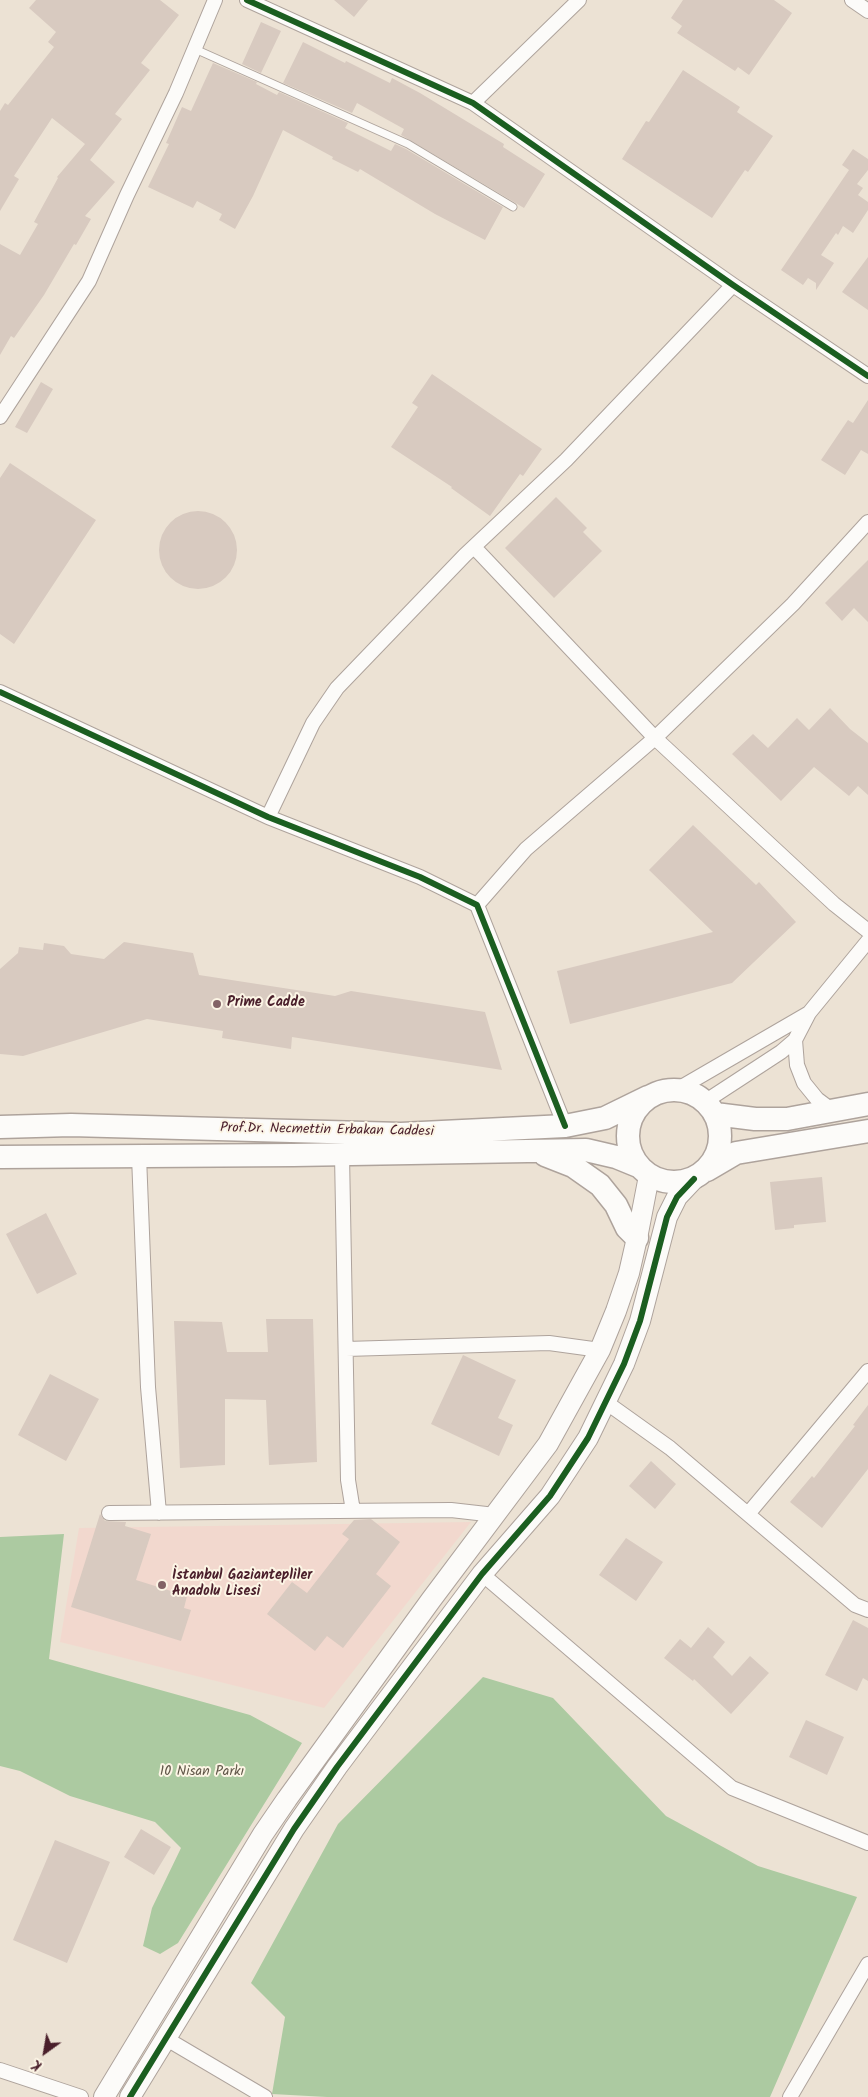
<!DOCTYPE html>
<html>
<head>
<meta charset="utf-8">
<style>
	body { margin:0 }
	#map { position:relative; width:868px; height:2097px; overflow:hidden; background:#ece2d4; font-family:Kalam,sans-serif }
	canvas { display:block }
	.north { position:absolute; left:20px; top:2027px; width:50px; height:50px; -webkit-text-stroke:4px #fcf5e5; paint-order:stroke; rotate:212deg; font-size:14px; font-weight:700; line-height:20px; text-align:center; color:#4a1f2b }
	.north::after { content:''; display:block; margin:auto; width:18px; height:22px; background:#4a1f2b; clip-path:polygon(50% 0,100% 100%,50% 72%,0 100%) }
</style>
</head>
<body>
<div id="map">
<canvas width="868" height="2097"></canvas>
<div class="north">K</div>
</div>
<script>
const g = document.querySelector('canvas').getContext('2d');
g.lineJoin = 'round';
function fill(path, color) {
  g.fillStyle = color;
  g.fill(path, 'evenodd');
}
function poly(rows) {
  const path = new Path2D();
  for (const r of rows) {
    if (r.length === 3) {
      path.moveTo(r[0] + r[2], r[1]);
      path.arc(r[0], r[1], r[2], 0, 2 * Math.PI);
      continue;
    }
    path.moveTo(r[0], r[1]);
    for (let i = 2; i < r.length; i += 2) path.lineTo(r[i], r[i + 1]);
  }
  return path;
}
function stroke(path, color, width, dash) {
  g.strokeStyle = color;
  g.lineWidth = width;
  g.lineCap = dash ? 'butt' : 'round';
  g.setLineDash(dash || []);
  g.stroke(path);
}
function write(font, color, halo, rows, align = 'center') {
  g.font = font + ' Kalam,sans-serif';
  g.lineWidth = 4;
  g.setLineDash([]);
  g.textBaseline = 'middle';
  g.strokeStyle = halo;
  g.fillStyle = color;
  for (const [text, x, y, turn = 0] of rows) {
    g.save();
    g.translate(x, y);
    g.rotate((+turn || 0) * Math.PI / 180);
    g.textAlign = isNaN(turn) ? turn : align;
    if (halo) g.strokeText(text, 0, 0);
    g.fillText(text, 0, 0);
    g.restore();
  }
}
fill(poly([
	[471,1522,324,1708,60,1642,79,1528]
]), '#f2d8ce');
fill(poly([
	[64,1534,49,1659,250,1715,302,1743,178,1943,160,1954,143,1946,152,1908,181,1848,155,1822,70,1796,20,1771,0,1766,0,1537],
	[483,1677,553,1698,666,1816,758,1866,857,1897,770,2097,327,2097,272,2094,285,2017,251,1983,338,1824]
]), '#accaa1');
fill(poly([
	[36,0,160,0,179,15,141,63,150,70,115,114,122,119,90,160,115,182,85,216,91,219,76,245,74,244,44,295,14,338,11,336,0,355,0,244,20,255,38,224,34,222,58,178,57,177,85,144,52,118,14,176,19,179,0,211,0,111,5,103,8,105,54,47,48,42,56,32,29,8],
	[334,0,368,0,354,17],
	[683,0,774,0,792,13,749,75,738,67,735,71,677,33,682,26,671,18],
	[261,22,281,31,261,73,242,64],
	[303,42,345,63,346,61,390,83,392,78,420,93,504,144,503,147,545,174,524,208,401,135,404,129,357,103,352,113,283,83],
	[213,63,257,82,256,84,277,95,279,92,348,123,345,128,391,151,395,144,406,149,503,207,485,240,435,214,360,169,358,172,332,159,333,157,283,130,253,196,235,229,219,220,222,214,197,201,193,208,148,187,169,144,166,143,182,107,191,111],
	[683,70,740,107,737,112,773,136,748,172,745,170,712,218,622,159,646,121,649,122],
	[853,149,868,159,868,170,857,184,863,188,858,195,868,202,868,210,853,233,843,226,838,235,836,233,821,255,834,263,816,290,816,283,808,278,803,285,781,270,849,170,842,165],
	[868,257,868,310,842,292],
	[432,374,542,449,523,476,520,474,490,516,451,488,452,487,391,447,418,407,412,403],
	[41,382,53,389,27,433,15,427],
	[868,400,868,454,861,450,845,475,821,460,848,420,853,423],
	[10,463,96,520,14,644,0,634,0,478],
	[556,497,587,528,583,532,602,551,554,598,505,548],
	[198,550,39],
	[868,560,868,622,854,608,842,621,825,603],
	[830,708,850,729,868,743,868,795,858,786,849,796,814,767,781,801,732,754,753,734,768,748,797,718,809,730],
	[693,825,756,885,759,882,796,922,732,983,570,1024,557,971,713,932,649,870],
	[124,942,193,953,199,975,335,996,351,991,485,1012,502,1070,292,1037,291,1049,222,1038,223,1031,147,1019,23,1056,0,1054,0,969,18,953,19,947,43,950,44,943,64,946,71,954,104,959],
	[822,1177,826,1222,794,1225,794,1228,775,1230,770,1182],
	[46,1213,77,1274,37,1294,6,1234],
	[266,1319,313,1319,317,1462,269,1465,266,1400,225,1399,225,1465,180,1468,174,1321,222,1322,227,1352,268,1352],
	[463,1355,516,1380,498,1418,513,1425,499,1456,431,1424],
	[50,1374,99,1399,66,1461,18,1435],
	[868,1405,868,1469,822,1528,790,1502,812,1476,814,1478,855,1426,853,1425],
	[651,1461,676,1484,655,1509,629,1486],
	[100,1514,105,1521,126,1522,125,1526,151,1534,136,1580,187,1596,184,1608,191,1610,181,1641,71,1607],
	[371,1519,400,1542,376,1574,391,1586,343,1648,327,1636,315,1651,267,1614,292,1582,307,1593,349,1539,342,1534,354,1520],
	[626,1538,663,1562,636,1601,599,1575],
	[853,1620,868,1628,868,1681,863,1678,857,1691,825,1675],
	[708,1627,725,1642,713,1657,732,1676,750,1656,769,1673,731,1714,694,1679,693,1681,664,1658,680,1639,691,1648],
	[806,1720,844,1737,827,1775,789,1757],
	[141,1829,171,1847,154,1875,124,1857],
	[55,1840,110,1862,67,1963,13,1940]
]), '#d8cac0');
const lane = poly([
	[195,49,408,144,513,207]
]);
const street = poly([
	[247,0,473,103,733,285,868,376],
	[852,0,868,11],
	[473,103,579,0],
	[0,417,89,281,127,195,176,93,215,0],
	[474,547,655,738,834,904,868,931],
	[0,692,268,817,420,877,477,905,565,1126],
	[268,817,313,723,337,688,465,555,566,460,733,285],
	[477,905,526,849,655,738,793,604,868,522],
	[795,1040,797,1065,804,1083,817,1099,833,1111],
	[678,1089,809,1013],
	[706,1101,781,1052,795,1040,809,1013,868,941],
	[342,1155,348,1480,353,1511],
	[139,1156,148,1387,159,1513],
	[346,1349,549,1343,600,1350],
	[607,1403,670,1448,855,1605,868,1610],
	[109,1513,451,1510,495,1515],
	[748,1514,868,1371],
	[482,1574,732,1788,868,1843],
	[165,2038,265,2097],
	[0,2070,81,2097],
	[790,2097,868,1964]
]);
const secondary = poly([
	[104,2097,263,1834,287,1799,431,1600,548,1444,600,1350,616,1311,629,1273,637,1238,649,1176],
	[130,2097,294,1829,337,1767,482,1574,550,1496,588,1438,624,1364,640,1321,667,1217,677,1197,694,1179]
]);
const primary = poly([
	[674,1136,46],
	[715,1114,755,1119,787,1119,868,1104],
	[0,1127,71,1125,401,1134,565,1126,605,1118,648,1097],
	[545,1155,573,1166,600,1185,616,1205,627,1228,637,1238],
	[0,1157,293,1155,586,1150,616,1157,638,1166],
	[707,1170,736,1153,868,1131]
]);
stroke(lane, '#aea39c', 9);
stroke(street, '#aea39c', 16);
stroke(secondary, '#aea39c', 22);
stroke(primary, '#aea39c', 25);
stroke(lane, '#fcfbf9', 7);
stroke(street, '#fcfbf9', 14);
stroke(secondary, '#fcfbf9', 20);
stroke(primary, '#fcfbf9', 22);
stroke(poly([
	[247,0,473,103,733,285,868,376],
	[0,692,268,817,420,877,477,905,565,1126],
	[130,2097,294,1829,337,1767,482,1574,550,1496,588,1438,624,1364,640,1321,667,1217,677,1197,694,1179]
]), '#1b5e20', 6);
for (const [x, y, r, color] of [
	[217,1004,5,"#836366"],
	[162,1585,5,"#836366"]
]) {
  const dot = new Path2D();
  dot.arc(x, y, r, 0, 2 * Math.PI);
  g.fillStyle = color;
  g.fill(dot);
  stroke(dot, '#fcf5e5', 2);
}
write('bold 14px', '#4a1f2b', '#fcf5e5', [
	["Prime Cadde",227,1004],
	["İstanbul Gaziantepliler",172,1577],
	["Anadolu Lisesi",172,1593]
], 'left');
write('14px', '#4a1f2b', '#fcf5e5', [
	["Prof.Dr. Necmettin Erbakan Caddesi",327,1131,1]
]);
write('14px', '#605648', '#fcf5e5', [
	["10 Nisan Parkı",202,1773]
]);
</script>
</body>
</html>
